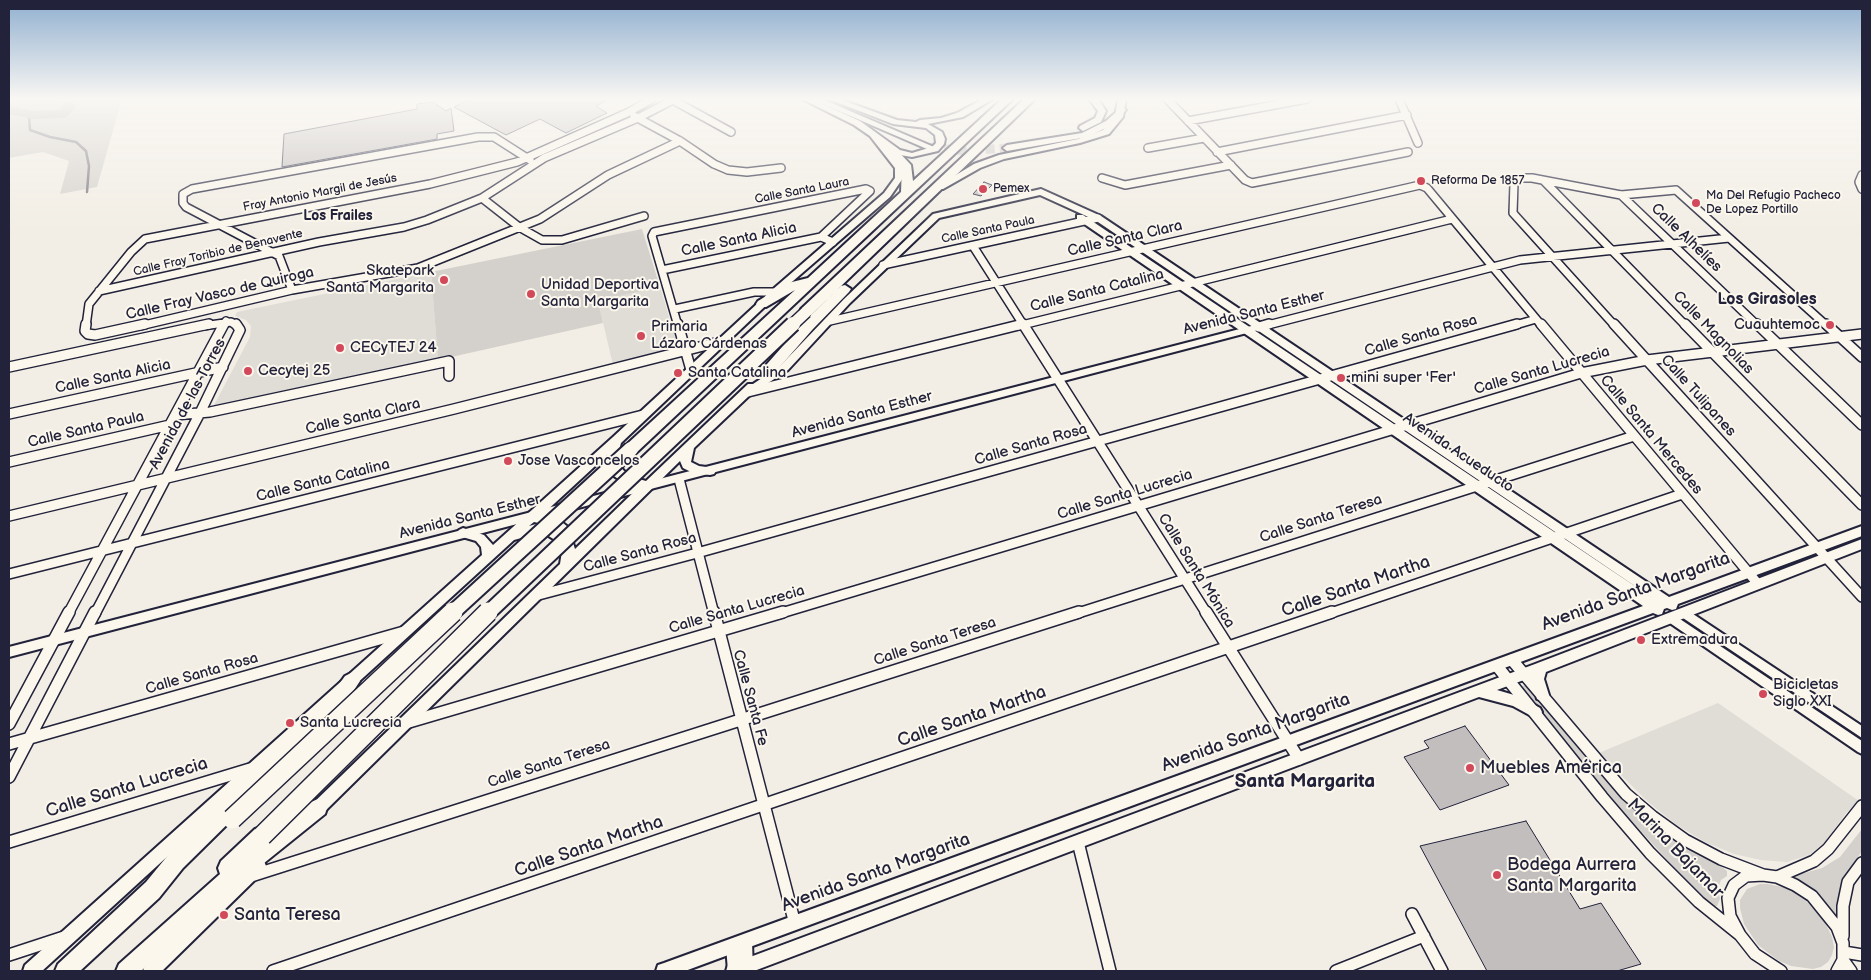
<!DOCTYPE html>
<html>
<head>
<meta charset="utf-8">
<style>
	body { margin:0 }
	#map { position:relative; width:1871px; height:980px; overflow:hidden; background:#f2eee5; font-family:"Balsamiq Sans",sans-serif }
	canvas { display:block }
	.frame { position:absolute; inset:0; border:10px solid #22223b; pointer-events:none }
</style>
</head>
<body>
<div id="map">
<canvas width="1871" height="980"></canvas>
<div class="frame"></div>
</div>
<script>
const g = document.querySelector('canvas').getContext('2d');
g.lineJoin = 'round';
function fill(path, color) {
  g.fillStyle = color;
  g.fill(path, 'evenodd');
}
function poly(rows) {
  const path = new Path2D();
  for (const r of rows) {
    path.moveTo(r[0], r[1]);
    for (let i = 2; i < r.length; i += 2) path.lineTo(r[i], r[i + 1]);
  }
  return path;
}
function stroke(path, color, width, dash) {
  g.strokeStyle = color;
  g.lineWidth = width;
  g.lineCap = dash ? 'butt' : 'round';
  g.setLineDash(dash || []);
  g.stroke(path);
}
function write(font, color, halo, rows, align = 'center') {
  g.font = font + ' "Balsamiq Sans",sans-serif';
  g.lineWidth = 4;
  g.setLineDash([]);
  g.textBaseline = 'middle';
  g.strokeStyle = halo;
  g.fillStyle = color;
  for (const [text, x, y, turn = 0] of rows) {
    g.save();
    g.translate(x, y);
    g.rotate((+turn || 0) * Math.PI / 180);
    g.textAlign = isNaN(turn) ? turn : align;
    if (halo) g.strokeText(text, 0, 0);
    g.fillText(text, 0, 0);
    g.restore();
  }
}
fill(poly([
	[431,272,438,360,212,409,250,337,251,326,246,320,235,316,237,312],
	[660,287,679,350,613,365,598,301],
	[1718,703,1859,801,1847,812,1825,842,1809,855,1787,862,1761,860,1734,854,1705,842,1677,825,1648,802,1599,753]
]), '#e0dcd6');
fill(poly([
	[9,99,122,99,97,187,60,194,69,161,43,152,9,158],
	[642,229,660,287,598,301,603,323,438,360,431,272],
	[1526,685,1624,799,1673,839,1718,864,1727,871,1727,876,1721,880,1718,888,1720,899,1717,906,1710,906,1624,813,1520,687],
	[1862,829,1862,851,1845,876,1839,923,1787,878,1822,868,1840,857],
	[1760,884,1768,884,1787,888,1805,900,1822,916,1832,937,1834,947,1832,955,1828,962,1821,967,1813,969,1791,966,1779,961,1758,945,1744,924,1740,908,1740,900,1747,889]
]), '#d4d1cc');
stroke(poly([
	[29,115,30,130,50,137,76,142,86,151,89,166,87,192]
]), '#76747f', 2.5);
fill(poly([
	[65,99,83,99,75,103,74,109,67,117,63,118,33,119,9,114,9,106,33,111,60,110,65,99]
]), '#aeabad');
const building = poly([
	[470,99,609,99,596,106,607,113,566,133,540,119,506,135,454,107,470,99],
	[433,102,446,111,451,108,454,131,437,134,437,139,282,167,284,134,417,109,417,104,433,102],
	[984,182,992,185,981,196,973,194,984,182],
	[1465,726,1509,785,1440,810,1404,757,1429,748,1424,741,1465,726],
	[1526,821,1580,909,1601,903,1641,964,1617,971,1487,971,1420,846,1526,821]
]);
fill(building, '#c2bebe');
stroke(building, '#22223b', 1);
stroke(poly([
	[930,147,963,151,1007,148]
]), '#c8c5c3', 9, [9, 5]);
const minorFar2 = poly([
	[671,99,731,132],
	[1167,99,1245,180,1252,183,1408,152],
	[1399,99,1418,143],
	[634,116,680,141,714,164,728,170,747,172,781,168],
	[1188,121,1307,99],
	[1148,148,1204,138],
	[1217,152,1407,115],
	[1862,175,1859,182,1862,189],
	[1102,178,1125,185,1231,165],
	[1544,181,1686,326],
	[1621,195,1758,326],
	[482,198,519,227,542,240,562,240,644,216],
	[973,246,1024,326],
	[883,265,1098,218],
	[662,270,821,237],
	[292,290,279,256,186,207,183,203,183,194,192,189,478,137,494,137,530,160],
	[99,291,319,242,404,227,427,220,482,198,544,158,638,118,675,99],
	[675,309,754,292,775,292],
	[830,321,1420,185,1427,188,1542,326],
	[86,326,89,304,131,252,145,239,430,184,517,162,627,113,652,99],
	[140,326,292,290,418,268,540,219,608,175,680,141],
	[203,326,231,322,237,326],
	[223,326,226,321],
	[678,326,652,236,654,232,866,189,870,191,821,237,833,242],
	[1018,326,1452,219],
	[1264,326,1520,260,1729,238],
	[1512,326,1536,319],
	[1615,326,1513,213,1514,183,1520,178,1532,178,1621,195,1676,190,1827,326]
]);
const minorFar1 = poly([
	[86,324,85,331,88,334,95,335,145,324],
	[678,324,691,370],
	[1023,324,1207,614],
	[1541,324,1758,584],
	[1614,324,1862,597],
	[1685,324,1862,505],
	[1757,324,1862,425],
	[1826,324,1862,357],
	[1259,327,1269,324],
	[9,367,209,324],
	[748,392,1023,324],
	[9,414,223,367],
	[175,415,210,412,449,361,449,376],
	[9,462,170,425],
	[679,479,714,614],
	[9,516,454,409,723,341],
	[9,574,643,415],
	[535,596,697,553,1517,324],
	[68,614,224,324],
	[95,614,200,413,240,330,236,324],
	[778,614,1581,373,1647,360,1862,334],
	[1075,614,1634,436],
	[1328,614,1682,494]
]);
const minor = poly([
	[714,612,795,924],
	[1206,612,1299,759],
	[1512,660,1626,794,1653,817,1685,840,1721,859,1763,875],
	[1497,666,1602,797,1650,853,1699,902,1740,935],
	[409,722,783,612],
	[9,724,69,612],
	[9,744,404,632],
	[9,777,95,612],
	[9,842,250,769],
	[1078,842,1110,971],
	[251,876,1079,612],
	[1777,877,1814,861,1828,849,1862,806],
	[1412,914,1442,971],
	[1843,936,1843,906,1848,882,1862,863],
	[1844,952,1862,955],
	[9,955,64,937],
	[1843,960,1851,971],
	[273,971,1332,612],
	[1336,971,1424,936],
	[1781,971,1755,954,1740,935,1730,916,1728,898,1734,885,1746,876,1763,875,1777,877,1795,885,1812,896,1837,927,1843,943,1843,960,1837,971]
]);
const tertiary = poly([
	[1259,324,1263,327,1262,329,9,657,9,647,1259,324],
	[1684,608,1862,726,1862,738,1680,616,1678,613,1680,610,1684,608],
	[1671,613,1862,741,1862,754,1858,752,1667,621,1665,618,1667,615,1671,613],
	[745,935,750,937,752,942,753,971,728,971,726,946,728,941,733,939,738,942,740,937,745,935]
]);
const secondary = poly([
	[802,99,812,99,860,121,900,150,912,153,932,147,936,143,935,135,926,128,893,124,831,100,839,99,897,120,916,122,920,120,941,118,957,113,983,99,993,99,963,117,928,124,942,132,945,139,944,144,938,151,912,157,894,154,889,150,903,168,903,178,890,197,778,294,621,443,617,458,623,470,632,477,646,481,748,384,753,384,780,366,844,299,933,214,1041,189,1101,216,1669,597,1862,526,1862,536,1678,604,1676,609,1672,610,1667,608,1664,609,1662,614,1658,615,1653,613,685,971,656,971,658,965,664,963,1643,606,1077,219,1077,215,1083,215,1657,601,1095,220,1040,195,939,218,850,303,788,370,750,395,694,448,691,462,699,466,714,468,716,471,714,474,710,475,693,473,683,468,680,461,318,818,313,820,308,818,306,813,308,808,560,564,563,545,547,535,536,534,514,540,42,971,23,971,25,965,482,555,481,547,476,541,459,536,457,533,459,530,463,528,484,535,493,545,613,437,772,290,884,193,895,178,895,168,870,136,854,125,802,99],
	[607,455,607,458,614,476,624,483,639,487,575,549,568,527,558,519,542,515,607,455],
	[534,522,551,526,552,527,536,524,529,526,534,522],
	[1118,99,1126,99,1123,117,1109,134,1080,143,1004,159,980,168,943,189,937,189,936,187,974,164,999,155,1078,139,1103,130,1115,117,1118,99],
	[1862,539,1862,549,1546,672,1544,679,1549,695,1547,699,1542,701,1537,699,1532,677,1497,690,1521,697,1540,708,1542,712,1540,716,1535,718,1513,706,1479,697,754,971,726,971,728,965,734,963,1535,664,1862,539],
	[259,859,264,861,266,866,264,871,162,971,143,971,145,965,254,861,259,859]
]);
const primary = poly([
	[811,99,822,99,934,147,933,149,927,149,811,99],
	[1089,99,1098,99,1106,111,1101,122,1083,131,1079,128,1080,126,1095,118,1098,111,1089,99],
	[1122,107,1126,110,1112,125,1087,137,1007,151,1003,148,1007,145,1082,133,1106,121,1122,107]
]);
const motorway = poly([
	[1002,99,1013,99,636,453,631,454,626,453,624,449,626,445,795,290,766,307,758,307,756,304,758,301,788,283,808,278,901,192,902,168,886,151,885,149,886,147,894,147,911,165,913,181,1002,99],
	[1024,99,1035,99,811,315,801,315,800,312,801,309,1024,99],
	[845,285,851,289,849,292,813,329,777,370,767,370,765,367,767,364,803,323,841,286,845,285],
	[351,673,357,676,360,681,337,716,183,868,159,898,80,971,55,971,58,964,146,882,169,854,325,704,345,676,351,673],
	[318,799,325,802,327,808,325,814,243,880,141,971,116,971,119,964,220,874,218,868,221,861,255,829,262,827,269,829,271,833,311,802,318,799]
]);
stroke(minorFar2, '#22223b', 10);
stroke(minorFar1, '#22223b', 12);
stroke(minor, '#22223b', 14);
stroke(tertiary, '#22223b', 4);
stroke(secondary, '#22223b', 4);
stroke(primary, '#22223b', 4);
stroke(motorway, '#22223b', 4);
stroke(minorFar2, '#fbf7ec', 7);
stroke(minorFar1, '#fbf7ec', 9);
stroke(minor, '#fbf7ec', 11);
fill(tertiary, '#fbf7ec');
fill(secondary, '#fbf7ec');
fill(primary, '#fbf7ec');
fill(motorway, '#fbf7ec');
const motorwayBridgeFar2 = poly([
	[791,326,806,312]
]);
const motorwayBridgeFar1 = poly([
	[451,614,631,449],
	[487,614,793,324]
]);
const motorwayBridge = poly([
	[232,819,453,612],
	[262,836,488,612]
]);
stroke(motorwayBridgeFar2, '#22223b', 14, []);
stroke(motorwayBridgeFar1, '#22223b', 18, []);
stroke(motorwayBridge, '#22223b', 22, []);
stroke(motorwayBridgeFar2, '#fbf7ec', 11);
stroke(motorwayBridgeFar1, '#fbf7ec', 14);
stroke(motorwayBridge, '#fbf7ec', 19);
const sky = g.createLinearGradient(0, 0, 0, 236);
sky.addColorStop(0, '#91b0d0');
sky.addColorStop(0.42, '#f9f7f3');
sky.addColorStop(1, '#f9f7f300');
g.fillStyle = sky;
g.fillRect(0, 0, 1871, 236);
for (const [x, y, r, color] of [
	[1421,181,5,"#d1495b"],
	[983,189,5,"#d1495b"],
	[1696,203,5,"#d1495b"],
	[444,280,5,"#d1495b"],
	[531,294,5,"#d1495b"],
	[1830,325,5,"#d1495b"],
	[641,336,5,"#d1495b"],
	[340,348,5,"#d1495b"],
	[248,371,5,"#d1495b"],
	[678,373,5,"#d1495b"],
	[1341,378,5,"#d1495b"],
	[508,461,5,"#d1495b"],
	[1641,640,5,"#d1495b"],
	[1763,694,5,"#d1495b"],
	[290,723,5,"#d1495b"],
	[1470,768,5,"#d1495b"],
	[1497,875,5,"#d1495b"],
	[224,915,5,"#d1495b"]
]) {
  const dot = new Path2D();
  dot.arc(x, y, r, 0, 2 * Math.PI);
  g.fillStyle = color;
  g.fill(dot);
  stroke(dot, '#fbf7ec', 2);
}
write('12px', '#22223b', '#fbf7ec', [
	["Reforma De 1857",1431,181],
	["Pemex",993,189],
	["Ma Del Refugio Pacheco",1706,196],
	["De Lopez Portillo",1706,210]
], 'left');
write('12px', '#22223b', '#fbf7ec', [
	["Calle Santa Laura",802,191,-11],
	["Fray Antonio Margil de Jesús",320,193,-11],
	["Calle Santa Paula",988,230,-12],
	["Calle Fray Toribio de Benavente",218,253,-13]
]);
write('bold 14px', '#22223b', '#fbf7ec', [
	["Los Frailes",338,216]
]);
write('15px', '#22223b', '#fbf7ec', [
	["Calle Alhelíes",1686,238,44],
	["Calle Santa Clara",1125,239,-13],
	["Calle Santa Alicia",739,240,-12],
	["Calle Santa Catalina",1097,291,-14],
	["Calle Fray Vasco de Quiroga",220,294,-13],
	["Avenida Santa Esther",1254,313,-14],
	["Calle Magnolias",1713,333,46],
	["Calle Santa Rosa",1421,336,-16],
	["Calle Santa Lucrecia",1542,371,-16],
	["Calle Santa Alicia",113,377,-12],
	["Calle Tulipanes",1698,396,48],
	["Avenida de las Torres",188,404,-62],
	["Avenida Santa Esther",862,415,-15],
	["Calle Santa Clara",363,417,-13],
	["Calle Santa Paula",86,430,-13],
	["Calle Santa Mercedes",1651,435,50],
	["Calle Santa Rosa",1031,445,-16],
	["Avenida Acueducto",1458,453,34],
	["Calle Santa Catalina",323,481,-14],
	["Calle Santa Lucrecia",1125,495,-17],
	["Avenida Santa Esther",470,517,-14],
	["Calle Santa Teresa",1321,519,-18],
	["Calle Santa Rosa",640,553,-15],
	["Calle Santa Mónica",1196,571,58],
	["Calle Santa Lucrecia",737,610,-16],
	["Calle Santa Teresa",935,642,-18],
	["Calle Santa Rosa",202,674,-16],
	["Calle Santa Fe",750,698,75],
	["Calle Santa Teresa",549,764,-18]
]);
write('15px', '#22223b', '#fbf7ec', [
	["Skatepark",434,271,"right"],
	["Santa Margarita",434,288,"right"],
	["Unidad Deportiva",541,285],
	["Santa Margarita",541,302],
	["Cuauhtemoc",1820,325,"right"],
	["Primaria",651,327],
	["Lázaro Cárdenas",651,344],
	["CECyTEJ 24",350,348],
	["Cecytej 25",258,371],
	["Santa Catalina",688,373],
	["mini super 'Fer'",1351,378],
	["Jose Vasconcelos",518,461],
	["Extremadura",1651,640],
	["Bicicletas",1773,685],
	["Siglo XXI",1773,702],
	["Santa Lucrecia",300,723]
], 'left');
write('bold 16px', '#22223b', '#fbf7ec', [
	["Los Girasoles",1767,300]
]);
write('18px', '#22223b', '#fbf7ec', [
	["Calle Santa Martha",1356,587,-19],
	["Avenida Santa Margarita",1636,592,-20],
	["Calle Santa Martha",972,717,-19],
	["Avenida Santa Margarita",1256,733,-20],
	["Calle Santa Lucrecia",127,788,-17],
	["Calle Santa Martha",589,847,-19],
	["Marina Bajamar",1675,849,46],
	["Avenida Santa Margarita",876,873,-20]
]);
write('18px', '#22223b', '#fbf7ec', [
	["Muebles América",1480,768],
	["Bodega Aurrera",1507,865],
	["Santa Margarita",1507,886],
	["Santa Teresa",234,915]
], 'left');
write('bold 19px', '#22223b', '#fbf7ec', [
	["Santa Margarita",1305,782]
]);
</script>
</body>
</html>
